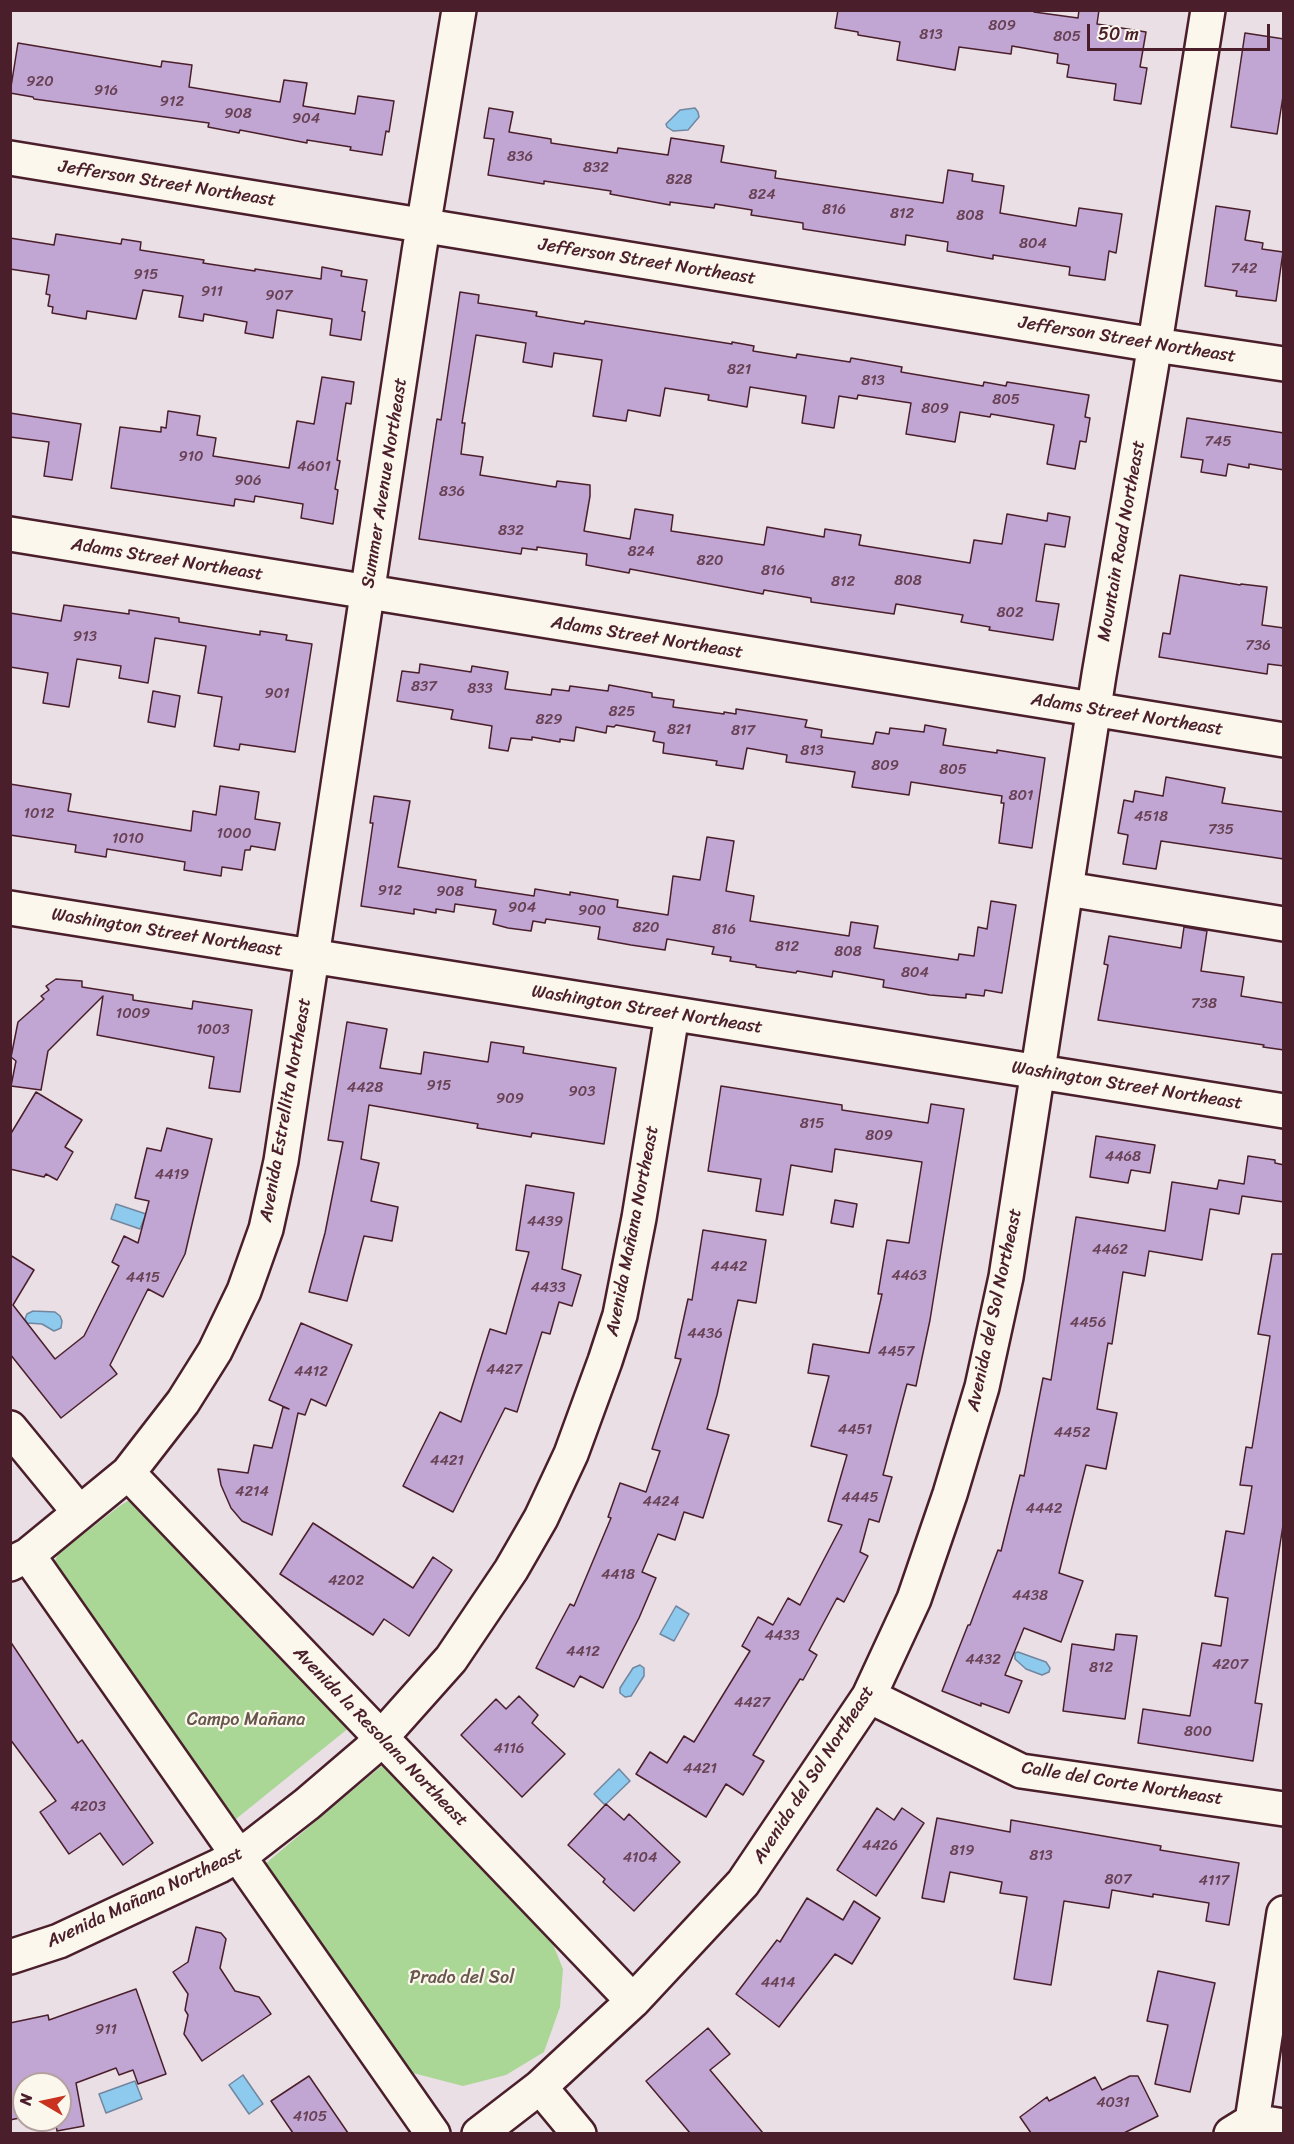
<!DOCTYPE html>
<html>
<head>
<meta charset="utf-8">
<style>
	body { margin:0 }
	#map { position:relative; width:1294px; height:2144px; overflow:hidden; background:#eadfe4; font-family:Sriracha,sans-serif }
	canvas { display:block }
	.frame { position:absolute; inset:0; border:12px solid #4a1f2b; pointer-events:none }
	.north { position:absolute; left:12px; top:2072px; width:60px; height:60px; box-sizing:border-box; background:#fbf7ec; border:2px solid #b4a19f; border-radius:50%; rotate:279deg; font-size:16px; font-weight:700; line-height:24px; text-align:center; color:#4a1f2b }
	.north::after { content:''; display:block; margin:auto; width:21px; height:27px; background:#c8321e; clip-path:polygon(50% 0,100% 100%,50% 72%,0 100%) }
	.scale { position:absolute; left:1087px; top:24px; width:183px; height:27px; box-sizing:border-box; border:3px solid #4a1f2b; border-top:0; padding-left:8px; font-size:18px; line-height:21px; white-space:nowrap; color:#4a1f2b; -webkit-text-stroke:4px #fbf7ec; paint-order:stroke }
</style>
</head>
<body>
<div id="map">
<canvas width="1294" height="2144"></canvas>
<div class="frame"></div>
<div class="north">N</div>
<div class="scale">50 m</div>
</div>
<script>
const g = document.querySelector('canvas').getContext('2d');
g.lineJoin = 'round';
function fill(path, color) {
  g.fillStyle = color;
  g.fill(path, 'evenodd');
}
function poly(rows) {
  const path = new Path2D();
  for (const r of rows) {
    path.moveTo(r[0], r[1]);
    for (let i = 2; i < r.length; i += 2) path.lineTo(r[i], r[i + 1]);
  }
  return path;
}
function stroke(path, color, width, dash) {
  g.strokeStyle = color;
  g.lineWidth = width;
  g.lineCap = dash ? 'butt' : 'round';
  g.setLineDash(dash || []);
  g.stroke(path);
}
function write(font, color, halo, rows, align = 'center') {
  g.font = font + ' Sriracha,sans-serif';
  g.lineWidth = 4.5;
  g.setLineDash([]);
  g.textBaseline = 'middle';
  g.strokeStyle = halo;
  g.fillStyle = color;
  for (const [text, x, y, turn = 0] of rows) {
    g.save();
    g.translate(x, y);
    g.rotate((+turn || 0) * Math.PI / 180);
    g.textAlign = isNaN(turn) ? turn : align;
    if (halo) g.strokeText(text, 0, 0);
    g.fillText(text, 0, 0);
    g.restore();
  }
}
fill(poly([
	[131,1499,350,1727,231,1823,54,1563,58,1554,121,1505],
	[384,1764,546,1927,563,1969,560,2007,544,2052,506,2075,463,2086,413,2073,265,1864]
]), '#abd796');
const water = poly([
	[695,108,698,112,699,117,688,130,673,131,667,127,666,124,680,110,695,108],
	[116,1204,146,1214,140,1229,111,1219,116,1204],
	[33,1311,55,1312,60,1316,62,1321,61,1328,54,1331,42,1324,27,1323,25,1319,27,1314,33,1311],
	[676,1606,689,1614,674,1641,660,1634,676,1606],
	[1018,1652,1046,1662,1050,1668,1049,1672,1042,1675,1026,1669,1015,1659,1015,1653,1018,1652],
	[640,1665,644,1668,644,1676,631,1696,625,1697,620,1693,620,1688,633,1668,640,1665],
	[619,1769,630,1781,605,1805,594,1794,619,1769],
	[243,2075,263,2104,249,2114,229,2085,243,2075],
	[135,2081,142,2099,106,2113,99,2094,135,2081]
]);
fill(water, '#8dcaed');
stroke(water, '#72869f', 1.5);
const building = poly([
	[838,10,1034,10,1034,12,1078,18,1079,10,1099,10,1097,24,1146,32,1140,67,1147,68,1141,104,1114,100,1116,84,1067,77,1069,65,1057,63,1058,54,1012,46,1011,54,959,47,955,70,897,60,900,42,858,35,858,32,835,28,838,10],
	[1245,33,1284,39,1284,90,1277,134,1231,127,1245,33],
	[18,43,161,67,162,61,192,65,189,87,280,102,284,80,307,83,303,106,355,114,358,96,394,101,389,132,386,131,382,155,350,150,351,147,307,140,307,143,240,130,239,133,208,127,209,123,34,99,33,97,10,93,18,43],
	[489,108,513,112,509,132,551,139,551,143,617,153,618,148,668,155,671,138,724,146,721,162,776,171,775,178,943,203,948,170,973,174,972,181,1004,186,1000,213,1076,226,1079,208,1122,214,1116,253,1109,251,1105,280,1069,275,1070,267,993,255,993,259,947,251,948,242,906,235,905,245,803,229,803,223,751,215,752,210,715,204,714,208,670,202,670,205,610,194,611,191,544,181,544,184,488,175,494,139,484,138,489,108],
	[1216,206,1250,211,1245,240,1263,243,1262,249,1283,252,1276,301,1236,296,1237,291,1205,286,1216,206],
	[56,234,121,244,122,239,141,242,140,250,204,260,203,263,255,271,255,269,321,279,322,267,342,271,341,276,367,280,362,311,365,312,361,340,330,335,332,319,277,310,273,338,245,333,247,322,204,314,203,321,179,317,183,296,143,290,136,319,87,311,86,319,52,313,53,307,48,306,50,295,46,294,49,275,10,269,10,238,54,245,56,234],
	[460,292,479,295,478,303,537,312,536,316,584,324,585,321,732,344,732,342,754,346,753,351,796,358,797,354,850,362,851,358,902,367,901,372,983,386,984,382,1006,386,1007,382,1089,395,1085,417,1090,418,1086,442,1080,441,1075,469,1047,464,1054,425,991,414,990,417,960,412,955,442,906,434,911,403,858,395,857,399,839,396,834,428,802,423,806,396,750,387,747,407,708,400,709,395,665,388,660,416,628,410,626,421,593,416,602,360,554,353,552,367,523,362,526,343,476,335,462,423,465,423,461,454,483,457,480,475,556,487,557,481,590,485,590,496,584,531,630,539,635,509,673,515,671,531,764,545,767,527,824,537,825,529,861,535,859,545,970,563,974,540,1002,544,1007,514,1047,521,1048,513,1070,517,1065,547,1045,544,1036,601,1059,604,1053,640,989,630,990,627,961,622,963,615,896,604,894,614,811,602,811,598,764,590,763,594,630,569,629,573,586,565,587,554,537,547,537,550,522,548,521,554,419,539,437,419,441,420,460,292],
	[322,377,354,382,351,404,346,403,337,460,340,461,335,489,338,490,333,524,301,518,303,504,255,496,254,502,235,499,234,506,111,488,120,427,161,432,161,427,166,428,168,411,200,416,197,435,216,438,213,456,289,468,297,421,314,424,322,377],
	[10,413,81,424,72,480,44,476,49,442,10,437,10,413],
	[1187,418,1284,433,1284,470,1249,464,1249,468,1228,464,1226,476,1201,472,1203,460,1181,457,1187,418],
	[1180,575,1240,585,1241,584,1267,587,1262,625,1284,628,1284,666,1268,664,1267,674,1159,657,1163,633,1170,634,1180,575],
	[64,605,129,614,129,610,179,618,179,622,260,635,260,631,287,635,286,640,312,644,295,752,240,744,239,750,214,746,222,697,198,693,206,646,155,638,148,683,119,678,121,666,77,659,69,707,43,703,48,673,10,667,10,613,61,621,64,605],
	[420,664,471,672,472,666,508,672,505,689,551,695,552,689,569,691,570,686,608,691,609,685,652,693,652,697,674,700,673,707,724,714,724,712,736,714,736,709,807,720,805,727,822,730,821,737,873,744,876,732,889,734,890,728,924,732,925,725,946,729,943,745,997,753,997,750,1045,758,1032,848,999,843,1004,803,1001,803,1002,796,911,782,909,795,852,787,855,772,786,762,787,755,747,748,743,769,716,765,717,761,663,753,664,743,653,741,655,732,616,725,614,727,607,726,606,733,576,727,574,741,560,739,560,742,532,737,532,740,511,738,508,751,489,748,492,726,451,719,453,710,397,701,402,671,419,673,420,664],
	[153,691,180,696,175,727,148,722,153,691],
	[1166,777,1225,788,1222,803,1284,812,1284,859,1161,841,1156,869,1123,864,1128,835,1118,833,1124,800,1133,802,1135,791,1163,796,1166,777],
	[10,784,71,794,68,811,191,831,193,811,216,815,220,786,259,792,255,819,280,823,275,850,251,846,250,850,245,850,242,870,222,867,221,876,184,870,185,862,107,849,106,857,75,852,76,845,10,835,10,784],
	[374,796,410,801,398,867,476,880,475,887,534,896,535,889,570,895,570,892,618,900,617,907,668,915,673,876,700,880,707,837,734,841,726,891,754,896,750,921,849,936,851,922,878,926,874,948,958,960,959,954,974,956,978,927,987,929,991,901,1016,905,1002,993,985,990,984,996,966,994,966,998,930,995,883,987,884,980,833,971,832,977,797,971,796,973,756,967,756,965,730,961,731,957,712,954,714,947,667,939,665,950,631,945,598,939,600,927,546,919,545,923,533,921,531,931,508,928,493,924,496,910,455,904,454,912,436,909,436,913,414,909,414,914,361,906,373,823,370,823,374,796],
	[1184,927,1207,931,1201,971,1244,977,1241,996,1284,1003,1284,1050,1263,1047,1264,1045,1098,1020,1108,965,1104,964,1109,936,1181,948,1184,927],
	[56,979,82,981,82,987,133,995,133,1000,192,1009,193,1001,252,1010,240,1092,209,1088,214,1057,97,1035,103,996,48,1051,41,1090,11,1086,16,1061,11,1057,18,1022,44,999,41,996,49,990,46,986,56,979],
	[347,1022,387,1029,380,1068,421,1074,424,1052,488,1062,491,1042,524,1047,523,1053,616,1068,604,1144,532,1133,531,1137,477,1128,478,1124,369,1105,361,1159,379,1163,371,1201,398,1207,392,1241,364,1236,347,1301,309,1292,325,1233,343,1142,328,1140,347,1022],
	[721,1086,842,1105,842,1110,928,1123,931,1104,964,1109,930,1320,916,1386,907,1384,883,1475,892,1477,879,1522,869,1519,860,1552,868,1556,844,1602,837,1598,809,1650,817,1655,803,1680,800,1679,753,1755,764,1761,743,1795,726,1784,706,1817,636,1774,650,1752,667,1763,684,1736,694,1742,750,1651,742,1646,758,1617,773,1625,788,1598,800,1605,842,1525,828,1521,847,1455,811,1446,829,1376,808,1373,813,1344,869,1353,882,1294,878,1294,887,1240,909,1243,922,1162,835,1149,832,1172,791,1165,783,1215,756,1211,761,1179,708,1171,721,1086],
	[36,1092,82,1120,65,1147,73,1152,57,1180,46,1174,44,1177,10,1169,10,1135,36,1092],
	[167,1128,212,1139,185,1254,163,1297,148,1289,110,1365,117,1374,61,1418,10,1354,10,1255,34,1270,13,1305,55,1359,84,1336,119,1266,112,1262,124,1236,138,1243,149,1201,135,1198,147,1148,161,1151,167,1128],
	[1096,1136,1155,1145,1150,1173,1131,1170,1128,1183,1090,1177,1096,1136],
	[1248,1156,1275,1160,1275,1163,1284,1165,1284,1202,1242,1196,1239,1214,1210,1209,1202,1260,1149,1251,1145,1276,1123,1272,1112,1344,1108,1343,1097,1409,1117,1413,1106,1469,1086,1465,1059,1573,1083,1581,1061,1642,1024,1628,1005,1675,1022,1681,1009,1713,981,1703,981,1706,942,1691,968,1625,970,1625,998,1550,1001,1551,1020,1475,1024,1476,1043,1378,1051,1380,1076,1217,1165,1231,1172,1182,1217,1189,1219,1180,1244,1184,1248,1156],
	[526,1185,574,1193,562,1269,581,1275,572,1306,559,1302,550,1334,542,1332,517,1412,505,1408,453,1512,403,1486,440,1412,461,1422,490,1329,506,1334,529,1252,516,1250,526,1185],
	[835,1200,857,1204,853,1227,831,1223,835,1200],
	[703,1230,766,1240,756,1303,738,1300,717,1395,707,1429,729,1435,703,1518,684,1512,675,1540,658,1534,642,1572,656,1578,639,1618,603,1688,580,1676,574,1687,536,1668,570,1604,574,1606,611,1518,608,1517,620,1483,646,1492,660,1451,652,1449,681,1359,675,1358,688,1299,692,1300,703,1230],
	[1272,1254,1284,1254,1284,1519,1255,1703,1262,1704,1253,1761,1138,1743,1143,1709,1190,1716,1202,1643,1221,1646,1228,1598,1215,1596,1226,1531,1244,1534,1252,1486,1240,1485,1246,1447,1252,1448,1270,1336,1258,1334,1272,1254],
	[301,1323,352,1345,326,1406,311,1399,305,1415,298,1413,272,1535,242,1521,231,1508,221,1485,218,1469,248,1473,254,1445,272,1448,283,1407,289,1409,269,1400,301,1323],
	[313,1523,413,1588,433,1557,452,1570,409,1636,384,1619,373,1635,280,1574,313,1523],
	[1116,1634,1137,1636,1125,1719,1063,1711,1072,1644,1114,1650,1116,1634],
	[10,1641,78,1743,82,1740,153,1843,123,1865,100,1833,69,1854,40,1812,56,1801,10,1739,10,1641],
	[519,1696,538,1715,532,1723,565,1754,522,1797,461,1735,496,1699,506,1709,519,1696],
	[606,1804,624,1820,629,1814,680,1862,634,1911,603,1882,605,1879,568,1845,606,1804],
	[877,1808,894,1820,902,1808,924,1823,876,1896,837,1870,877,1808],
	[937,1818,1010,1832,1011,1820,1161,1846,1160,1850,1239,1863,1229,1925,1206,1921,1209,1903,1153,1894,1153,1897,1112,1890,1109,1908,1064,1901,1051,1985,1014,1979,1027,1897,1000,1893,1002,1882,950,1872,944,1902,922,1898,937,1818],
	[807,1898,843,1920,854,1901,880,1918,852,1964,835,1954,779,2027,736,1994,777,1940,780,1942,807,1898],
	[196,1927,221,1933,226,1939,220,1968,235,1991,259,1997,271,2014,202,2061,184,2034,188,2015,185,2010,188,1994,173,1972,188,1962,196,1927],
	[1158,1971,1215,1983,1190,2092,1155,2084,1168,2025,1147,2021,1158,1971],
	[136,1989,166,2074,138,2084,133,2070,119,2075,116,2068,76,2083,84,2126,57,2131,55,2120,60,2120,60,2084,24,2084,24,2117,10,2120,10,2023,48,2015,49,2020,136,1989],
	[708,2028,730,2054,710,2070,763,2133,690,2133,646,2081,708,2028],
	[309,2076,348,2133,293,2133,271,2101,309,2076],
	[1130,2076,1138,2076,1158,2116,1124,2133,1031,2133,1020,2117,1047,2097,1049,2101,1095,2077,1102,2090,1130,2076]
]);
fill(building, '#c1a6d3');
stroke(building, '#4a1f2b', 1.5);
const minor = poly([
	[10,158,1155,345,1284,364],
	[10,534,1284,740],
	[1067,889,1284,924],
	[10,908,1284,1111],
	[10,1428,79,1512],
	[128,1473,633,2001],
	[28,1555,433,2134],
	[10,1564,28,1555,128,1473,183,1402,215,1351,244,1291,266,1229,281,1161,419,252,459,10],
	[869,1696,1021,1771,1284,1809],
	[10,1957,59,1941,219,1866,253,1846,307,1804,369,1751,451,1659,511,1570,541,1518,571,1454,605,1361,620,1315,639,1218,672,1015],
	[540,2087,579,2134],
	[1252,2121,1284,2126],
	[479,2134,540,2087,633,2001,743,1883,869,1696,914,1599,950,1494,982,1387,1006,1277,1099,675,1151,368,1208,10],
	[1231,2134,1252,2121,1284,1913]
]);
stroke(minor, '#4a1f2b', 38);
stroke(minor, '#fbf7ec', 33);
write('15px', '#684155', null, [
	["809",1002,26],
	["813",931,35],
	["805",1067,37],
	["920",40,82],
	["916",106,91],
	["912",172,102],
	["908",238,114],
	["904",306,119],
	["836",520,157],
	["832",596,168],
	["828",679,180],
	["824",762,195],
	["816",834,210],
	["812",902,214],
	["808",970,216],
	["804",1033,244],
	["742",1244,269],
	["915",146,275],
	["911",212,292],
	["907",279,296],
	["821",739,370],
	["813",873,381],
	["805",1006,400],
	["809",935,409],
	["745",1218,442],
	["910",191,457],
	["4601",314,467],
	["906",248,481],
	["836",452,492],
	["832",511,531],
	["824",641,552],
	["820",710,561],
	["816",773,571],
	["808",908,581],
	["812",843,582],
	["802",1010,613],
	["913",85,637],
	["736",1258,646],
	["837",424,687],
	["833",480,689],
	["901",277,694],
	["825",622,712],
	["829",549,720],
	["821",679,730],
	["817",743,731],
	["813",812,751],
	["809",885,766],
	["805",953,770],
	["801",1021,796],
	["1012",39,814],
	["4518",1151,817],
	["735",1221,830],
	["1000",234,834],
	["1010",128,839],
	["912",390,891],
	["908",450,892],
	["904",522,908],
	["900",592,911],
	["820",646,928],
	["816",724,930],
	["812",787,947],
	["808",848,952],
	["804",915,973],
	["738",1204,1004],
	["1009",133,1014],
	["1003",213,1030],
	["915",439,1086],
	["4428",365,1088],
	["903",582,1092],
	["909",510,1099],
	["815",812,1124],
	["809",879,1136],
	["4468",1123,1157],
	["4419",172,1175],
	["4439",545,1222],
	["4462",1110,1250],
	["4442",729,1267],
	["4463",909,1276],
	["4415",143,1278],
	["4433",548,1288],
	["4456",1088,1323],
	["4436",705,1334],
	["4457",896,1352],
	["4427",504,1370],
	["4412",311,1372],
	["4451",855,1430],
	["4452",1072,1433],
	["4421",447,1461],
	["4214",252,1492],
	["4445",860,1498],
	["4424",661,1502],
	["4442",1044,1509],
	["4418",618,1575],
	["4202",346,1581],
	["4438",1030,1596],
	["4433",782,1636],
	["4412",583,1652],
	["4432",983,1660],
	["4207",1230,1665],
	["812",1101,1668],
	["4427",752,1703],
	["800",1198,1732],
	["4116",509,1749],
	["4421",700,1769],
	["4203",88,1807],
	["4426",880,1846],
	["819",962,1851],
	["813",1041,1856],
	["4104",640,1858],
	["807",1118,1880],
	["4117",1214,1881],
	["4414",778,1983],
	["911",106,2030],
	["4031",1113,2103],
	["4105",310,2117]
]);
write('18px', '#4a1f2b', '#fbf7ec', [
	["Jefferson Street Northeast",167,184,9],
	["Jefferson Street Northeast",647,262,9],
	["Jefferson Street Northeast",1127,340,9],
	["Summer Avenue Northeast",385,483,-81],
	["Mountain Road Northeast",1122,541,-80],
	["Adams Street Northeast",167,560,9],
	["Adams Street Northeast",647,638,9],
	["Adams Street Northeast",1127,715,9],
	["Washington Street Northeast",167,933,9],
	["Washington Street Northeast",647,1010,9],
	["Washington Street Northeast",1127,1086,9],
	["Avenida Estrellita Northeast",286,1110,-80],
	["Avenida Mañana Northeast",633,1231,-79],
	["Avenida del Sol Northeast",995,1310,-78],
	["Avenida la Resolana Northeast",380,1737,46],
	["Avenida del Sol Northeast",814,1775,-57],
	["Calle del Corte Northeast",1122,1784,9],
	["Avenida Mañana Northeast",145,1898,-25]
]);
write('18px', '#67564b', '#fbf7ec', [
	["Campo Mañana",246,1720],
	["Prado del Sol",462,1978]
]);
</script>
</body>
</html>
